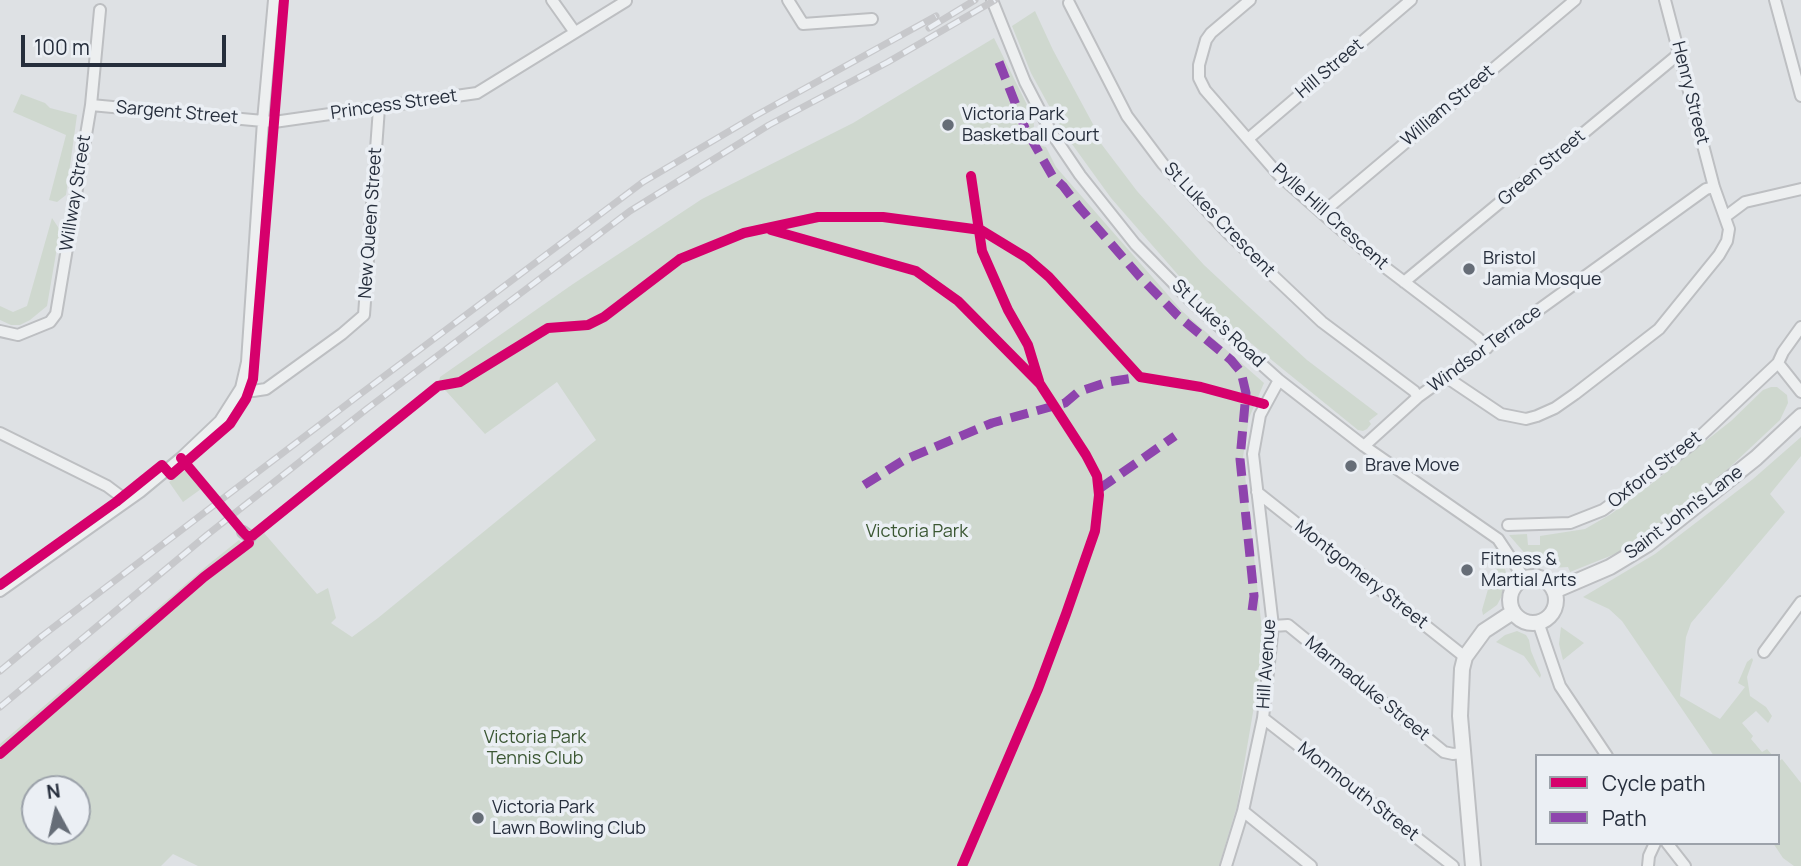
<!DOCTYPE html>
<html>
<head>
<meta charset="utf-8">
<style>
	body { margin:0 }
	#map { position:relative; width:1801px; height:866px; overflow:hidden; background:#dee1e4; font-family:Manrope,sans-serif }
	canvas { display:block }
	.legend { position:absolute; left:1535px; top:754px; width:245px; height:91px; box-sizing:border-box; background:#ebeff4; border:2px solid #9ca2aa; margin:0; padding:9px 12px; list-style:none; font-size:21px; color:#262e3c }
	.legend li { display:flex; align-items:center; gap:14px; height:35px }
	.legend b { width:35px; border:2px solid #9ca2aa }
	.north { position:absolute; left:21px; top:775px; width:70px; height:70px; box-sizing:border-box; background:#ebeff4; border:2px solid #9ca2aa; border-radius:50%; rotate:352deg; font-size:19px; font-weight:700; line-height:28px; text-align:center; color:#262e3c }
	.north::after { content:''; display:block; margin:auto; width:24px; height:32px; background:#666d77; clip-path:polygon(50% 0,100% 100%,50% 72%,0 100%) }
	.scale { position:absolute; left:21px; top:35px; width:205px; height:32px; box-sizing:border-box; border:4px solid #262e3c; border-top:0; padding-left:9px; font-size:21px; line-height:24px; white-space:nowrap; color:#262e3c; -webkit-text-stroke:5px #ebeff4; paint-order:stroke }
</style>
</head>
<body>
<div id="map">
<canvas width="1801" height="866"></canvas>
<ul class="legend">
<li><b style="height:9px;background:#d6006c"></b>Cycle path</li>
<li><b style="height:9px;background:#8e44ad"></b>Path</li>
</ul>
<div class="north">N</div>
<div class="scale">100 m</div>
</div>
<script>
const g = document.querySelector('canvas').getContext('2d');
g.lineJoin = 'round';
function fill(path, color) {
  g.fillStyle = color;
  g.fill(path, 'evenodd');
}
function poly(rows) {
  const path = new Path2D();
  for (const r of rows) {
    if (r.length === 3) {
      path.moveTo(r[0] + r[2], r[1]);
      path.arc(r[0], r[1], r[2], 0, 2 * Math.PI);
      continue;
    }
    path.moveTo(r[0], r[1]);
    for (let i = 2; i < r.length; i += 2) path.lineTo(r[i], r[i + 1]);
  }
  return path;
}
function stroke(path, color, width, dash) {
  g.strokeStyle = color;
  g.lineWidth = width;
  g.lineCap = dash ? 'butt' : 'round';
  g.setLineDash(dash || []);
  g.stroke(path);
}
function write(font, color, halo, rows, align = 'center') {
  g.font = font + ' Manrope,sans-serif';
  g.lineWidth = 7;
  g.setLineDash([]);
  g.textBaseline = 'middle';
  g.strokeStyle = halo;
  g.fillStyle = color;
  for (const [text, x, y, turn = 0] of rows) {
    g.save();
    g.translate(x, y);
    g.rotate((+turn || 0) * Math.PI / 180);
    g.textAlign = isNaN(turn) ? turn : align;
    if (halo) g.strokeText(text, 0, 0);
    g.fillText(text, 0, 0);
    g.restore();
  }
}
fill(poly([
	[1035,11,1053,50,1094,126,1090,129,1137,191,1204,265,1247,305,1307,360,1378,414,1369,421,1371,424,1367,429,1363,431,1358,430,1226,323,1186,284,1111,198,1064,133,1031,73,1012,26],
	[994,38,1033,117,1034,126,1031,134,1038,145,1046,147,1056,167,1182,311,1264,383,1249,418,1243,457,1264,648,1237,806,1219,866,198,866,173,854,161,866,0,866,0,744,209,564,239,540,243,544,249,543,264,533,317,594,328,588,336,618,331,623,352,637,378,618,596,440,557,382,485,434,446,391,438,386,440,377,573,284,702,199,853,123],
	[77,789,77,831,35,831,35,789],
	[21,94,45,103,50,108,77,115,66,195,57,202,49,200,66,135,13,112],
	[52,218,60,230,47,306,30,320,20,325,11,325,0,320,0,306,13,312,27,306],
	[1771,387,1777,387,1787,395,1788,403,1780,420,1698,497,1661,526,1625,550,1570,572,1568,567,1551,568,1528,557,1509,535,1527,534,1528,545,1540,545,1540,536,1585,529,1611,514,1655,481,1731,421,1763,390],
	[1801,437,1801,456,1770,494,1785,512,1691,623,1686,637,1680,696,1720,719,1745,687,1738,683,1747,662,1752,658,1753,660,1747,677,1750,696,1766,707,1772,716,1768,723,1756,711,1742,723,1753,736,1751,739,1762,752,1767,749,1773,756,1714,756,1622,621,1609,609,1583,597,1655,554,1753,479],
	[187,469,201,489,183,502,169,482],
	[1504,564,1507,578,1504,592,1497,605,1483,615,1482,610,1493,572],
	[1561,627,1584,643,1563,660,1559,644],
	[1517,631,1526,635,1529,640,1531,651,1541,675,1540,678,1524,656,1496,642,1505,635],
	[1782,759,1801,783,1801,866,1794,866,1783,858,1773,843,1778,843,1778,762]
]), '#cfd8cf');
const minor = poly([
	[552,0,574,31],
	[788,0,803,24,872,19],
	[992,0,1025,82,1051,132,1080,175,1135,244,1193,303,1279,380,1364,446,1498,539,1524,578],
	[1250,0,1211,33,1206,40,1199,65,1199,78,1205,90,1279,175,1322,213,1378,262,1478,338,1487,348],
	[1775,0,1801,96],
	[1069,3,1127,116,1163,164,1229,234,1322,322,1414,391,1418,397],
	[91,105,274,122,477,93,626,1],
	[1248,139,1411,0],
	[1322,213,1575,0],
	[1725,217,1745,202,1801,189],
	[1404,282,1680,53],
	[1801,327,1783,352,1778,363,1801,392],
	[0,331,18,335,50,322,56,314,91,105,100,10],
	[1446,377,1501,414,1526,419,1537,416,1555,408,1575,394,1659,329,1719,255,1727,241,1729,229,1714,187,1665,0],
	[241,388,253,391,266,389,342,334,364,315,379,108],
	[0,433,107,486,127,501],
	[1364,446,1418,397,1706,189,1714,187],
	[1257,492,1465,657],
	[1508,525,1570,523,1603,510,1692,444,1778,363],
	[243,532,250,537],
	[0,591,140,492,181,458,220,421,241,388,247,362,263,121,274,0],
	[1538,622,1560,686,1607,756],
	[1273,626,1288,625,1444,752,1453,754,1462,753],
	[1764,652,1801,602],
	[1263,718,1453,866],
	[1243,811,1311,866],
	[1667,843,1685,866],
	[1226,866,1243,811,1263,718,1273,626,1253,454,1260,415,1279,380],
	[1648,866,1649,856,1655,843]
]);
const tertiary = poly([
	[1533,600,23],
	[1554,591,1610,567,1648,544,1756,458,1801,416],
	[1473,866,1460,716,1462,669,1465,657,1484,631,1513,612]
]);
stroke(minor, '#bdbfc2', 14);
stroke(tertiary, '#bdbfc2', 18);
stroke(minor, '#edeff0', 10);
stroke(tertiary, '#edeff0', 14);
const rail = poly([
	[929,28,975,0],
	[0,671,42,636,363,392,643,182,755,116,936,16],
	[0,707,207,535,368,408,630,211,769,125,888,62,995,0]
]);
stroke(rail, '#c7c8cb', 7);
stroke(rail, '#ebeff4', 4.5, [13]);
stroke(poly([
	[999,62,1025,128,1053,177,1063,186,1079,207,1140,277,1177,315,1231,360,1241,372,1246,393,1240,459,1254,596,1252,611],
	[864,485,904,460,992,423,1065,403,1078,392,1108,382,1140,377],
	[1099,489,1175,436]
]), '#8e44ad', 9, [18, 9]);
stroke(poly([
	[971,176,982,251,1008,310,1028,345,1039,381],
	[771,230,916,271,958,301,1040,384,1086,455,1097,476,1099,495,1095,531,1066,614,1038,689,962,866],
	[181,458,243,532,247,536,252,536,438,386,460,382,548,328,588,325,604,317,680,259,744,233,818,217,883,217,981,230,1027,258,1049,277,1140,377,1201,387,1264,404],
	[0,585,116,502,162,465,171,475,230,424,246,399,253,379,284,0],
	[0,754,204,577,249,543]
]), '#d6006c', 10);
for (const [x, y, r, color] of [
	[948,125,7,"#666d77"],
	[1469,269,7,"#666d77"],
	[1351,466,7,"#666d77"],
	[1467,570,7,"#666d77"],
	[478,818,7,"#666d77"]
]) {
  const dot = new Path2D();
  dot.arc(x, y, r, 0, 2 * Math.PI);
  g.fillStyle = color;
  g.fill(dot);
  stroke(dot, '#ebeff4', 2.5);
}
write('18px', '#262e3c', '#ebeff4', [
	["Hill Street",1330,69,-40],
	["Henry Street",1690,93,76],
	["Princess Street",394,105,-8],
	["William Street",1448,106,-40],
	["Sargent Street",177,113,5],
	["Green Street",1542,168,-40],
	["Willway Street",76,193,-81],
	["Pylle Hill Crescent",1330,217,42],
	["St Lukes Crescent",1219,220,46],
	["New Queen Street",371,223,-86],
	["St Luke's Road",1218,324,43],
	["Windsor Terrace",1485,349,-36],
	["Oxford Street",1655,470,-38],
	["Saint John's Lane",1684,513,-37],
	["Montgomery Street",1361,575,38],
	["Hill Avenue",1267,664,-86],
	["Marmaduke Street",1367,689,39],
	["Monmouth Street",1358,792,38]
]);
write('18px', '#262e3c', '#ebeff4', [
	["Victoria Park",962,115],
	["Basketball Court",962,136],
	["Bristol",1483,259],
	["Jamia Mosque",1483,280],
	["Brave Move",1365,466],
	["Fitness &",1481,560],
	["Martial Arts",1481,581],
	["Victoria Park",492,808],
	["Lawn Bowling Club",492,829]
], 'left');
write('18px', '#3b5733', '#ebeff4', [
	["Victoria Park",917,532],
	["Victoria Park",535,738],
	["Tennis Club",535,759]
]);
</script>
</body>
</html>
